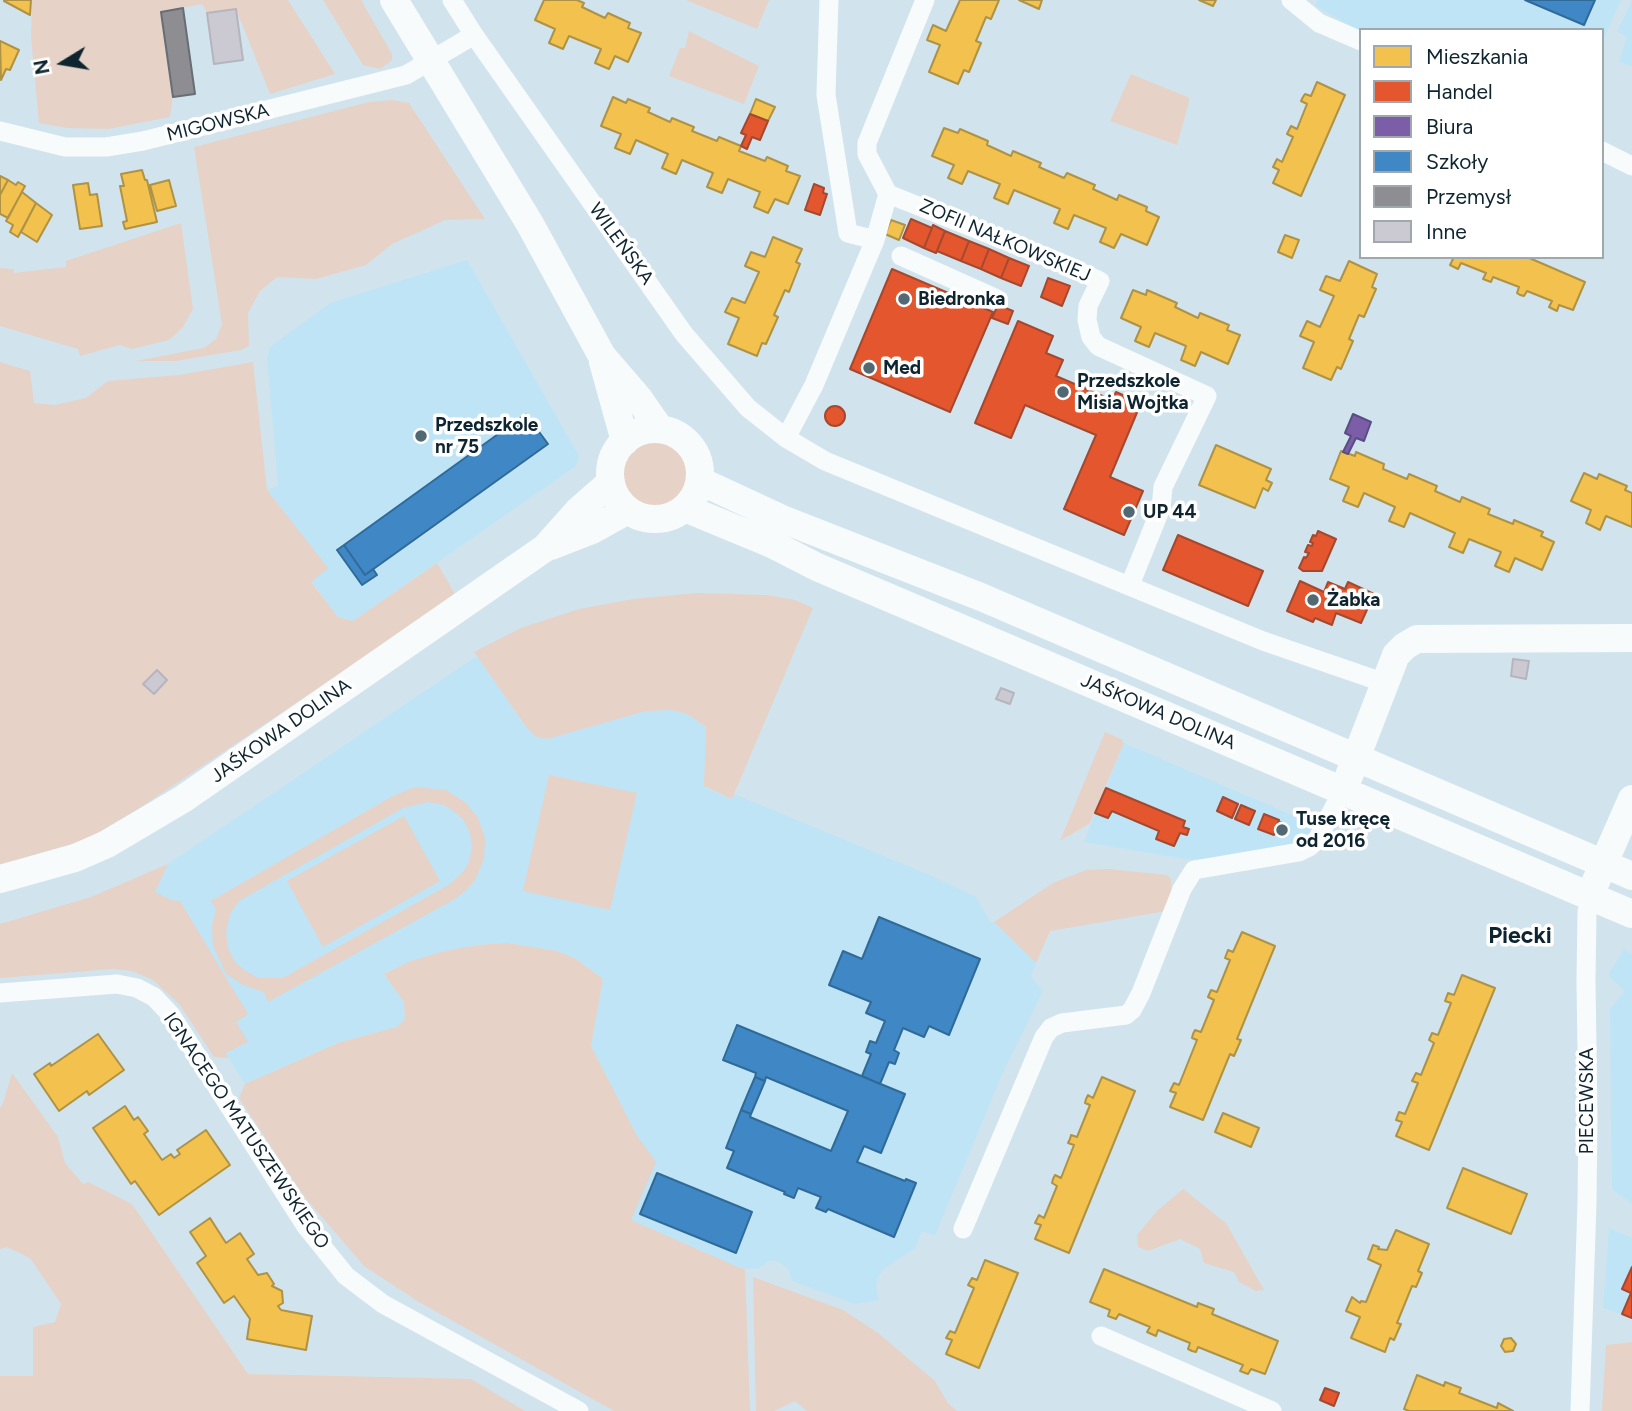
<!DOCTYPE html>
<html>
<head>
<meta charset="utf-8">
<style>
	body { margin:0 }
	#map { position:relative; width:1632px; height:1411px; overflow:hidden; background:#d1e4ed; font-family:Figtree,sans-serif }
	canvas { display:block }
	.legend { position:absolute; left:1359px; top:28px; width:245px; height:231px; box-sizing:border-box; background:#fff; border:2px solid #9fa8ac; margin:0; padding:9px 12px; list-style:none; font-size:21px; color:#0e2530 }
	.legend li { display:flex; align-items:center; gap:14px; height:35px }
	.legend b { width:35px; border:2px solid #9fa8ac }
	.north { position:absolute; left:28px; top:28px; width:70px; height:70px; -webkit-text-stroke:5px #fff; paint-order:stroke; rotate:259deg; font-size:19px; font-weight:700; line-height:28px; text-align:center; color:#0e2530 }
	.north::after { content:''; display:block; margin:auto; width:24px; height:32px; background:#0e2530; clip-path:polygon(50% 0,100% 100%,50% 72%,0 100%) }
</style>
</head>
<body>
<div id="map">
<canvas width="1632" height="1411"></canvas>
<ul class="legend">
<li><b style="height:19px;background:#f2c14e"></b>Mieszkania</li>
<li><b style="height:19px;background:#e4572e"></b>Handel</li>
<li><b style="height:19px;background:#7b5ea7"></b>Biura</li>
<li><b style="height:19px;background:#3f88c5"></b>Szkoły</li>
<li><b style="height:19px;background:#8d8d92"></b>Przemysł</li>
<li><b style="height:19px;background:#cbc9d2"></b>Inne</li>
</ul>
<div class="north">N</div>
</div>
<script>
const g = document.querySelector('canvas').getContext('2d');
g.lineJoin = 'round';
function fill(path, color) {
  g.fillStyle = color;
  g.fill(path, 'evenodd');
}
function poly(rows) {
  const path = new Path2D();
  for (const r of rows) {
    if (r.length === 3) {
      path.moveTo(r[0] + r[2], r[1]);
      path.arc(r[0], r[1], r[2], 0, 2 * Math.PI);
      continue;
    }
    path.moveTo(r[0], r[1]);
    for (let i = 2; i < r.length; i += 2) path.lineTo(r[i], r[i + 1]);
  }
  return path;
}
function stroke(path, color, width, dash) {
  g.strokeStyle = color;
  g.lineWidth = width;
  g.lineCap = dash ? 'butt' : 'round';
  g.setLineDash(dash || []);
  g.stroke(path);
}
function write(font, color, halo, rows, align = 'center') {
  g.font = font + ' Figtree,sans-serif';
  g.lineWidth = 7;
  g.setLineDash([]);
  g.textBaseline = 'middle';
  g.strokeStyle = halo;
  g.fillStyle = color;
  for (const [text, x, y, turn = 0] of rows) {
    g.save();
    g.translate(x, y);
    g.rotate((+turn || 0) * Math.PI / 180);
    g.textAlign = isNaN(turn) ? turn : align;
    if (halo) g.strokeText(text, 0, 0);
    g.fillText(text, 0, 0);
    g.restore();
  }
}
fill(poly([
	[1317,0,1621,0,1602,43,1602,30,1361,30,1361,32,1316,6],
	[1632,0,1632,66,1619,62,1627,37,1617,32],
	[467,260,579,456,576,466,353,621,338,617,311,581,327,568,267,490,278,486,267,357,270,347,330,303],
	[477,656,527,728,536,737,547,739,646,711,671,710,687,714,706,727,706,788,732,799,734,794,932,876,976,897,990,922,994,922,1036,963,1031,976,1043,991,1001,1077,935,1236,922,1231,915,1248,883,1270,878,1277,876,1288,879,1300,855,1304,792,1281,788,1268,776,1261,769,1261,758,1269,740,1268,613,1220,637,1136,591,1046,603,979,576,959,557,951,507,943,478,945,411,961,384,974,404,1002,405,1019,397,1027,338,1043,245,1084,212,1032,145,913,168,864],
	[1124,743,1313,824,1309,833,1301,840,1290,845,1217,859,1186,859,1084,842],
	[1624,949,1632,954,1632,1204,1612,1189,1610,1009,1625,991,1609,976,1609,973],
	[1609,1228,1632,1238,1632,1318,1603,1308]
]), '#bfe4f6');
fill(poly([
	[32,0,288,0,335,74,270,94,236,9,207,13,202,4,161,12,173,97,170,117,108,129,67,128,39,123,31,37],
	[323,0,361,0,392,54,392,60,380,69,363,65],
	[686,0,769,0,757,29],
	[689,31,759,66,744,104,669,76,680,48,685,48],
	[1131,74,1190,98,1177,145,1110,121],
	[392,100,409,103,485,219,445,220,392,244,366,265,316,279,277,277,260,291,248,313,249,346,241,350,176,361,136,361,204,348,216,339,222,324,194,147,369,102],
	[181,223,193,309,183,327,169,340,132,349,120,345,80,356,78,349,0,326,0,268,14,269,13,273,66,267,66,261],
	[0,362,30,371,34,403,55,405,86,398,108,381,179,375,253,362,267,490,328,568,311,582,338,617,353,621,437,563,456,596,138,809,85,840,0,865],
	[655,475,33],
	[697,593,767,595,795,600,813,608,732,799,704,786,706,727,687,714,671,710,646,711,547,739,536,737,527,728,474,652,521,628,579,609,634,599],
	[1105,732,1121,739,1124,743,1090,823,1060,841],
	[549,775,637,793,610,910,523,891],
	[415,787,446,790,466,803,478,818,485,838,484,859,475,880,465,891,455,899,268,1002,264,992,243,985,226,974,213,946,212,925,216,909,211,901,391,797],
	[428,802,444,805,452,810,463,819,470,833,472,847,469,862,464,871,450,884,283,978,258,978,244,970,234,961,228,948,226,931,230,914,239,901,403,808],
	[404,816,440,881,323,947,287,881],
	[168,864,155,892,171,900,180,901,248,1014,236,1022,248,1042,226,1053,228,1058,214,1057,180,1005,153,980,132,971,112,969,0,978,0,924,91,897],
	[1109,869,1167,875,1171,879,1171,888,1174,890,1166,911,1050,931,1036,963,994,922,1053,883,1086,870],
	[507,943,557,951,576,959,603,979,591,1046,637,1136,656,1162,631,1220,740,1268,745,1269,750,1411,614,1411,419,1302,364,1266,303,1195,239,1098,245,1084,338,1043,397,1027,405,1019,404,1002,384,974,411,961,441,952,478,945],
	[12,1073,58,1137,65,1163,83,1184,88,1182,132,1204,248,1374,471,1379,525,1411,0,1411,0,1376,33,1376,33,1327,55,1322,61,1304,30,1258,7,1247,0,1249,0,1108,3,1103],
	[1183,1189,1226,1223,1264,1290,1256,1291,1239,1282,1234,1272,1204,1263,1200,1249,1180,1239,1148,1251,1138,1247,1137,1235,1157,1211],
	[753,1277,843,1310,878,1333,935,1381,948,1403,957,1411,807,1411,795,1401,774,1411,756,1411],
	[1632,1342,1632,1411,1602,1411,1606,1345]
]), '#e6d2c7');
const homes = poly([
	[31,0,30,15,4,1,4,0,31,0],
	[544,0,577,0,584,3,582,7,605,18,608,13,630,23,628,28,641,33,628,62,615,56,609,69,595,63,601,49,569,36,563,49,549,43,555,29,535,20,544,0],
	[960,0,999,0,991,19,986,17,976,41,981,43,969,72,964,70,958,84,929,72,940,45,927,40,933,25,946,31,960,0],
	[1019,0,1042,0,1039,9,1019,0],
	[1199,0,1216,0,1213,6,1199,0],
	[0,41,19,50,10,70,6,69,1,80,0,41],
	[1317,82,1345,95,1301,196,1273,183,1279,170,1273,167,1277,159,1282,162,1293,137,1287,134,1291,126,1297,129,1307,104,1301,101,1303,97,1305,94,1311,96,1317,82],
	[613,97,626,103,628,99,650,108,648,112,670,122,672,118,694,127,692,131,717,141,719,137,741,146,739,151,765,161,767,157,788,166,786,171,800,176,788,204,775,199,768,213,754,207,760,192,728,179,722,193,707,187,713,173,682,160,676,174,662,168,668,154,636,140,630,154,615,148,621,134,601,126,613,97],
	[756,99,775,107,768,121,750,114,756,99],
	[944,128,958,133,960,129,988,141,987,145,1011,156,1013,151,1041,163,1039,167,1064,178,1067,173,1095,185,1093,189,1117,200,1119,195,1147,207,1146,211,1159,217,1147,245,1121,234,1114,248,1100,242,1106,228,1074,215,1068,229,1054,223,1060,209,1014,190,1008,204,994,198,1000,184,968,171,962,184,948,178,954,165,932,156,944,128],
	[142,170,145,180,147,180,157,222,125,229,123,222,127,221,120,186,124,186,121,174,142,170],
	[0,176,8,180,0,195,0,176],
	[8,180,16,185,18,182,25,186,8,218,0,214,0,195,8,180],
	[169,180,176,206,157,211,150,185,169,180],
	[88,183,90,195,97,194,102,226,80,229,73,185,88,183],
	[22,192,36,203,18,237,10,232,13,225,6,221,22,192],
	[36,203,52,215,37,242,21,232,36,203],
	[891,220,905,225,899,240,885,234,891,220],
	[1285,235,1299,240,1292,258,1278,252,1285,235],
	[773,237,802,249,796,262,800,264,789,292,785,290,774,315,778,317,766,344,762,343,757,356,728,344,739,318,725,312,732,298,745,303,759,272,745,266,751,252,765,257,773,237],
	[1448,257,1527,257,1585,282,1573,310,1559,305,1557,311,1549,307,1552,301,1527,291,1524,296,1520,295,1517,293,1519,287,1493,277,1491,282,1483,279,1486,273,1461,263,1458,269,1450,265,1453,259,1448,257],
	[1349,261,1377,274,1372,287,1376,289,1364,317,1359,315,1349,339,1353,341,1341,369,1337,367,1331,380,1303,368,1314,342,1300,336,1307,321,1320,327,1334,296,1320,290,1326,276,1340,281,1349,261],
	[1133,290,1146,295,1147,290,1177,303,1175,307,1198,318,1200,313,1229,325,1227,330,1240,335,1228,364,1201,352,1195,366,1181,360,1186,346,1155,333,1149,347,1135,341,1141,327,1121,318,1133,290],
	[1216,445,1271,469,1266,480,1272,483,1268,491,1263,488,1255,508,1199,485,1216,445],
	[1341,451,1355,456,1356,452,1384,464,1383,469,1407,479,1409,474,1437,486,1435,491,1460,502,1462,497,1490,509,1488,514,1513,524,1514,520,1543,532,1541,536,1554,542,1542,570,1515,558,1509,572,1495,566,1501,552,1469,539,1463,553,1449,547,1455,533,1410,513,1404,527,1389,521,1395,507,1364,493,1358,507,1343,501,1349,487,1330,479,1341,451],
	[1584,473,1597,479,1599,474,1627,486,1625,490,1632,493,1632,527,1606,516,1600,530,1586,523,1591,510,1571,501,1584,473],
	[1242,932,1275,946,1237,1039,1241,1040,1234,1056,1230,1054,1203,1120,1170,1107,1176,1093,1170,1091,1174,1083,1179,1085,1197,1040,1192,1038,1193,1034,1195,1030,1201,1032,1214,1000,1208,997,1211,990,1217,992,1230,960,1225,958,1228,950,1233,952,1242,932],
	[1462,975,1495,988,1429,1150,1396,1136,1402,1122,1396,1120,1399,1112,1405,1114,1418,1083,1412,1081,1416,1073,1421,1075,1434,1043,1429,1040,1432,1033,1438,1035,1451,1003,1445,1001,1448,993,1454,995,1462,975],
	[98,1034,124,1070,89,1095,87,1091,59,1111,34,1074,50,1063,51,1066,98,1034],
	[1102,1077,1135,1091,1069,1253,1035,1239,1041,1225,1035,1223,1039,1215,1044,1218,1057,1186,1052,1183,1053,1179,1055,1175,1061,1178,1074,1145,1068,1143,1070,1139,1071,1135,1077,1137,1090,1105,1085,1103,1086,1099,1088,1095,1093,1098,1102,1077],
	[125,1106,134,1120,138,1117,148,1131,144,1134,162,1160,171,1154,174,1158,180,1154,177,1150,206,1130,230,1165,159,1215,135,1181,131,1184,93,1128,125,1106],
	[1223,1113,1259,1128,1251,1147,1215,1132,1223,1113],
	[1463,1168,1527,1194,1511,1234,1447,1208,1463,1168],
	[210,1218,226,1243,240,1233,254,1254,247,1259,258,1275,267,1273,274,1284,272,1286,282,1291,283,1303,278,1306,281,1310,312,1316,306,1350,247,1339,250,1319,234,1296,224,1303,197,1263,206,1256,190,1232,210,1218],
	[1396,1230,1429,1244,1418,1271,1422,1273,1416,1287,1412,1286,1397,1323,1401,1324,1394,1340,1390,1338,1385,1352,1351,1338,1360,1317,1346,1311,1352,1297,1360,1303,1361,1301,1366,1302,1381,1265,1368,1259,1373,1245,1379,1247,1378,1249,1387,1250,1396,1230],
	[985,1260,1018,1273,979,1368,946,1354,952,1340,946,1338,950,1331,955,1333,974,1288,968,1285,972,1278,977,1280,985,1260],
	[1104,1269,1197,1307,1198,1303,1214,1309,1212,1314,1278,1341,1265,1374,1251,1369,1248,1374,1240,1371,1243,1365,1198,1347,1196,1352,1192,1351,1188,1349,1190,1343,1158,1330,1156,1336,1147,1332,1150,1327,1119,1314,1116,1319,1108,1316,1110,1310,1090,1302,1104,1269],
	[1511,1338,1516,1344,1513,1351,1505,1352,1501,1346,1504,1339,1511,1338],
	[1417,1375,1444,1386,1445,1382,1461,1388,1459,1393,1497,1408,1498,1403,1513,1411,1409,1411,1404,1409,1417,1375]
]);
fill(homes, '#f2c14e');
stroke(homes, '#ae9245', 2);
const shops = poly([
	[750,114,768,121,760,140,752,137,747,149,741,146,746,135,741,133,750,114],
	[814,184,824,188,823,193,827,194,820,215,805,210,814,184],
	[911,219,932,228,924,248,903,238,911,219],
	[933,225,945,231,936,253,924,248,933,225],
	[945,231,969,241,961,261,937,251,945,231],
	[969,241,989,249,981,269,961,261,969,241],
	[989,249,1009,258,1001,278,981,269,989,249],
	[1009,258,1029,266,1021,286,1001,278,1009,258],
	[892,269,993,312,950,412,850,369,892,269],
	[1048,278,1070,286,1062,306,1041,297,1048,278],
	[998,305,1013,311,1008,324,992,318,998,305],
	[1018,321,1053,336,1046,353,1063,360,1056,376,1112,400,1116,392,1141,403,1110,477,1143,491,1124,535,1064,509,1096,435,1025,405,1011,438,975,423,1018,321],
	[835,416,10],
	[1318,531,1336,539,1322,571,1303,571,1299,568,1304,557,1306,558,1309,553,1305,552,1308,545,1312,546,1313,543,1310,542,1313,535,1316,536,1318,531],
	[1178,535,1263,571,1248,606,1163,570,1178,535],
	[1300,581,1324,592,1328,582,1345,589,1348,582,1374,594,1361,623,1336,613,1332,625,1315,618,1313,622,1287,611,1300,581],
	[1106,788,1185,821,1183,827,1189,829,1187,835,1180,833,1174,846,1156,839,1159,831,1112,811,1108,818,1095,813,1106,788],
	[1223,797,1238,804,1232,818,1217,811,1223,797],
	[1241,805,1255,811,1249,825,1235,819,1241,805],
	[1264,814,1279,820,1274,835,1258,829,1264,814],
	[1279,822,1285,824,1280,835,1275,833,1279,822],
	[1632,1267,1632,1318,1622,1314,1631,1293,1622,1289,1632,1267],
	[1325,1388,1339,1393,1334,1406,1320,1400,1325,1388]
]);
fill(shops, '#e4572e');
stroke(shops, '#a4482f', 2);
const offices = poly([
	[1353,414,1371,422,1364,441,1356,438,1348,454,1343,452,1351,436,1345,433,1353,414]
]);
fill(offices, '#7b5ea7');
stroke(offices, '#5a4d83', 2);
const schools = poly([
	[1525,0,1595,0,1584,25,1525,0],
	[526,414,548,444,365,575,344,545,526,414],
	[344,545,365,575,373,569,377,575,362,585,337,550,344,545],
	[879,917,980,959,949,1035,929,1026,924,1037,903,1028,894,1050,899,1053,895,1064,889,1062,880,1084,862,1076,871,1054,866,1052,870,1041,876,1043,885,1021,866,1013,871,1002,829,985,843,951,862,959,879,917],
	[737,1025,905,1094,881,1153,864,1146,857,1162,905,1181,906,1179,916,1183,894,1237,828,1209,826,1212,816,1208,821,1197,798,1188,794,1198,784,1194,785,1192,727,1168,734,1151,726,1148,741,1110,751,1114,750,1117,831,1151,848,1111,766,1077,765,1081,755,1077,756,1073,723,1060,737,1025],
	[755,1077,765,1081,751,1114,741,1110,755,1077],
	[657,1173,752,1212,736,1253,640,1214,657,1173]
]);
fill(schools, '#3f88c5');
stroke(schools, '#306a98', 2);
const industry = poly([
	[183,8,195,94,173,97,161,12,183,8]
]);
fill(industry, '#8d8d92');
stroke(industry, '#676e75', 2);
const building = poly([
	[236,9,243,60,214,64,207,13,236,9],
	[1513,659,1529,661,1526,679,1511,676,1513,659],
	[157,670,167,680,154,694,143,684,157,670],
	[1001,688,1014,693,1010,704,996,699,1001,688]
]);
fill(building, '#cbc9d2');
stroke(building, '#b6b5bd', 2);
stroke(poly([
	[452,0,474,35,684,334,748,408,786,438,825,461,1263,641,1385,683],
	[829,0,826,95,848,233,875,240],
	[1291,0,1319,23,1361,41],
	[0,131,65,147,106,147,143,141,406,75,474,35],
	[1602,151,1632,166],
	[888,194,1059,262,1100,281,1088,306,1087,320,1091,337,1098,346,1207,396,1163,487,1161,508,1130,585],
	[901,256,997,299],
	[786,438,814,385,875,240,888,194,867,154,867,143,925,0],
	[0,993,117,984,137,988,154,997,171,1015,305,1225,346,1276,383,1304,579,1411],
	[963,1229,1044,1037,1051,1028,1062,1023,1126,1015,1132,1010,1141,993,1182,889,1194,870,1299,852,1309,847,1317,840,1342,792],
	[1101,1336,1272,1411],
	[1580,1411,1587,1203,1588,1118,1586,981,1587,912,1590,896]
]), '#f8fbfc', 19);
stroke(poly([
	[394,0,530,224,602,356,639,399,660,429],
	[603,362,625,441],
	[655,474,45],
	[700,481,782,519,981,597,1632,876],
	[685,508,772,544,817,567,1632,914],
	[551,546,592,530,628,510],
	[1349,776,1396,655,1405,646,1417,639,1632,638],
	[0,879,75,858,107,844,183,799,545,548,578,511,611,482],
	[1596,881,1632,799]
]), '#f8fbfc', 28);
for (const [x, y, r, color] of [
	[904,299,7,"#526872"],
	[869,368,7,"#526872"],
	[1063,392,7,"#526872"],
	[421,436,7,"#526872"],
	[1129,512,7,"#526872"],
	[1313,600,7,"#526872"],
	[1282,830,7,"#526872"]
]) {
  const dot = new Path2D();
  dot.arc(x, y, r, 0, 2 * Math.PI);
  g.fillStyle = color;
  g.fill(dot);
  stroke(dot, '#fff', 2.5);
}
write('19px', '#0e2530', '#fff', [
	["MIGOWSKA",218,123,-14],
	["ZOFII NAŁKOWSKIEJ",1005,241,23],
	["WILEŃSKA",621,244,54],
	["JAŚKOWA DOLINA",1158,712,23],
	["JAŚKOWA DOLINA",281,731,-35],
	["PIECEWSKA",1587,1101,-90],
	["IGNACEGO MATUSZEWSKIEGO",246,1131,56]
]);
write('bold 19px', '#0e2530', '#fff', [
	["Biedronka",918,299],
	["Med",883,368],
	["Przedszkole",1077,381],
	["Misia Wojtka",1077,403],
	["Przedszkole",435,425],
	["nr 75",435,447],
	["UP 44",1143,512],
	["Żabka",1327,600],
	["Tuse kręcę",1296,819],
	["od 2016",1296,841]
], 'left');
write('bold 23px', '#0e2530', '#fff', [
	["Piecki",1520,936]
]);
</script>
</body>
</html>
